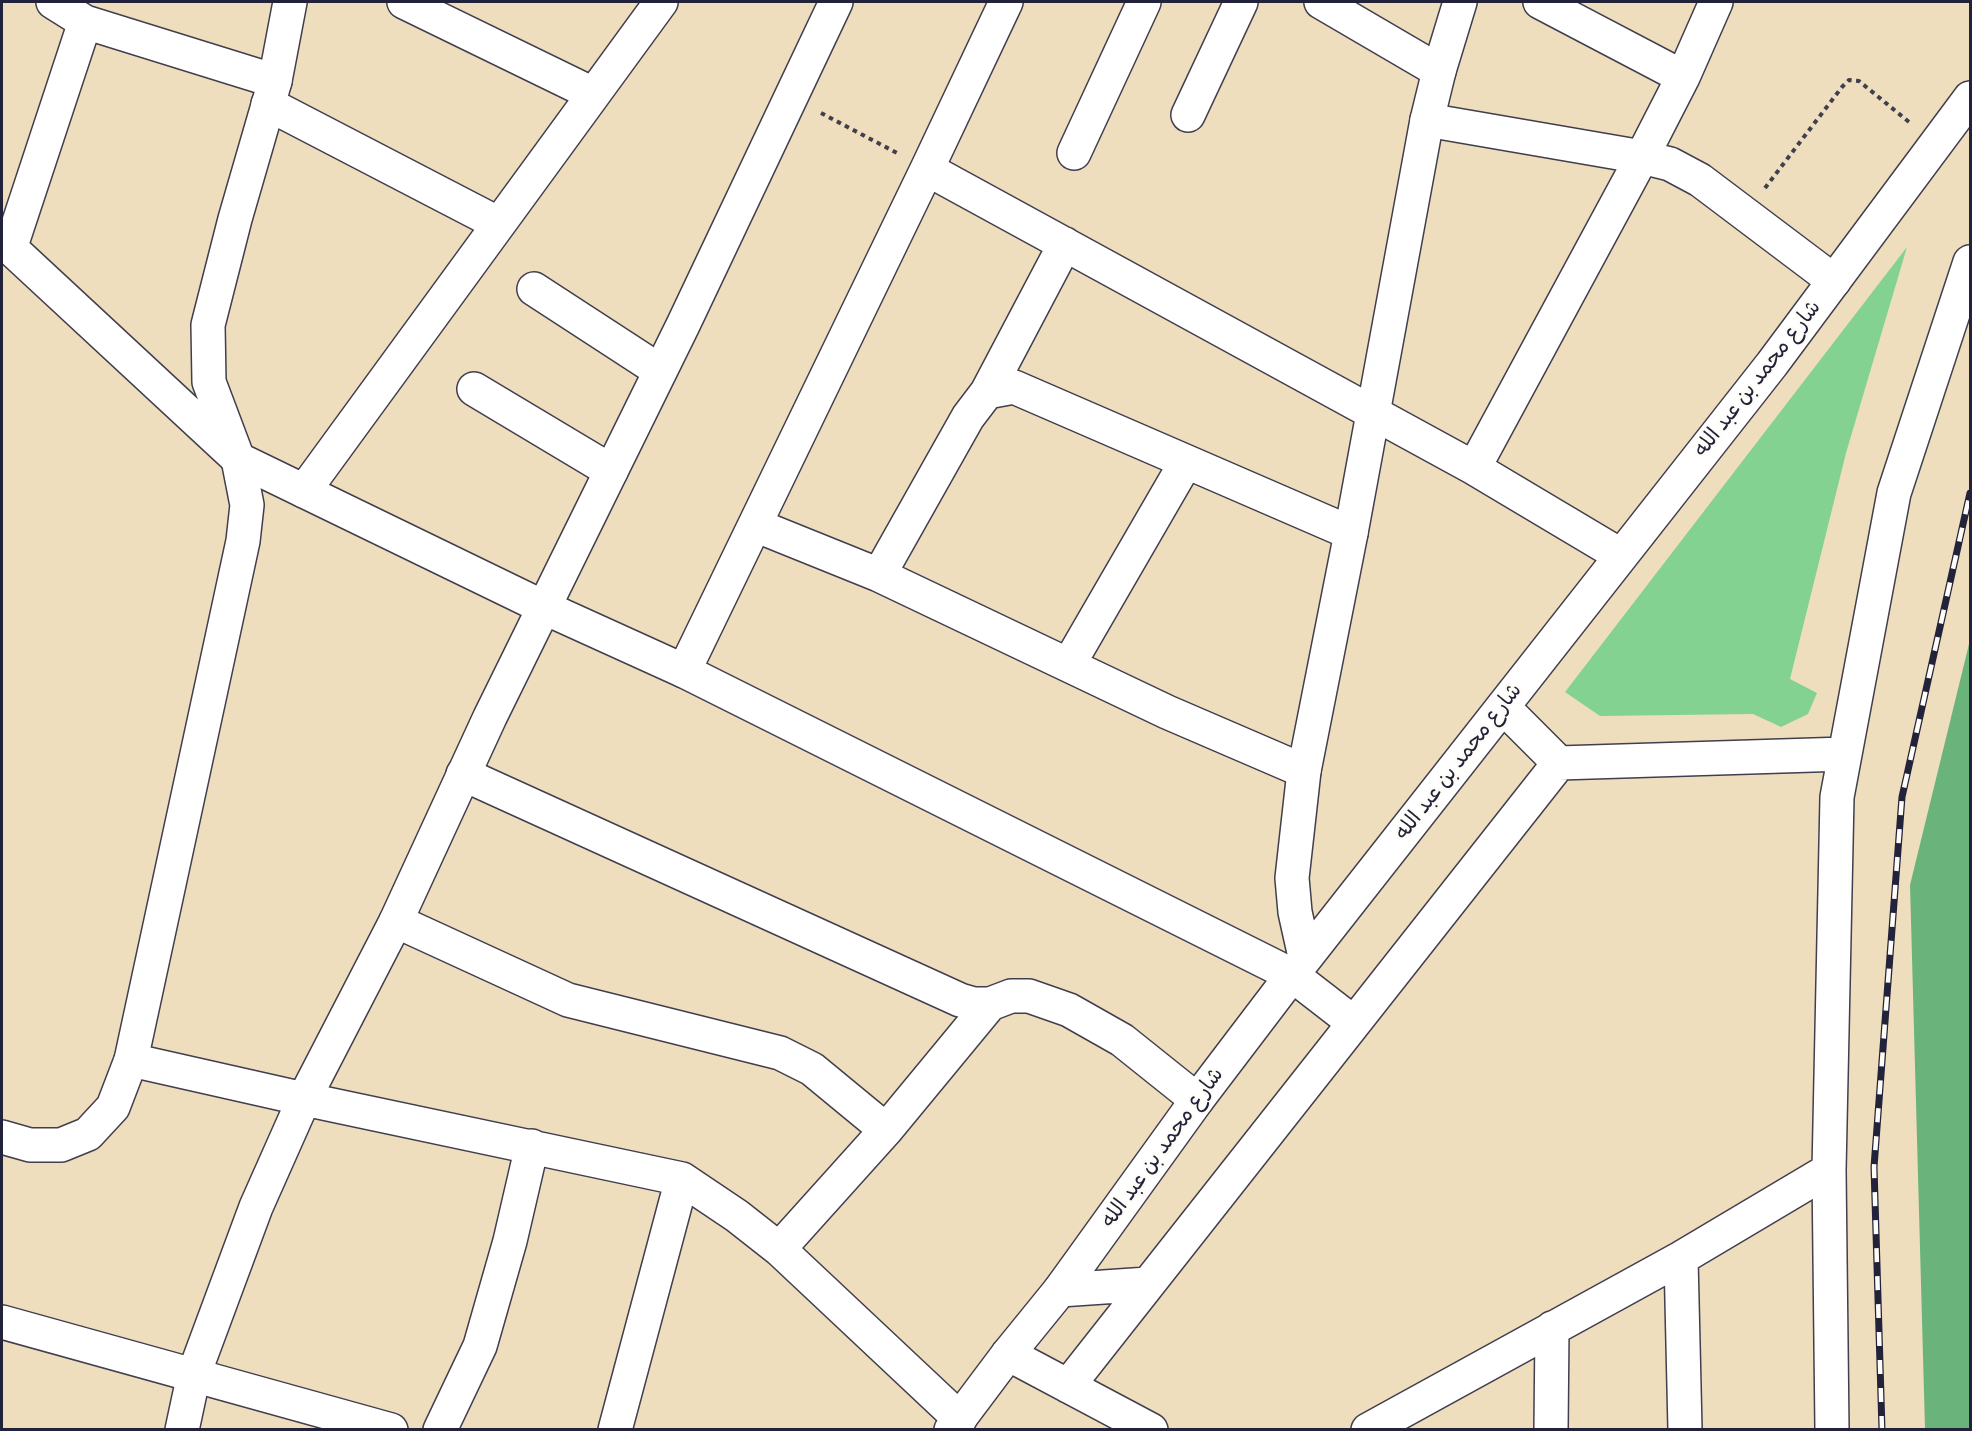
<!DOCTYPE html>
<html>
<head>
<meta charset="utf-8">
<style>
	body { margin:0 }
	#map { position:relative; width:1972px; height:1431px; overflow:hidden; background:#efdebd; font-family:Pangolin,sans-serif }
	canvas { display:block }
	.frame { position:absolute; inset:0; border:3px solid #22223b; pointer-events:none }
</style>
</head>
<body>
<div id="map">
<canvas width="1972" height="1431"></canvas>
<div class="frame"></div>
</div>
<script>
const g = document.querySelector('canvas').getContext('2d');
g.lineJoin = 'round';
function fill(path, color) {
  g.fillStyle = color;
  g.fill(path, 'evenodd');
}
function poly(rows) {
  const path = new Path2D();
  for (const r of rows) {
    path.moveTo(r[0], r[1]);
    for (let i = 2; i < r.length; i += 2) path.lineTo(r[i], r[i + 1]);
  }
  return path;
}
function stroke(path, color, width, dash) {
  g.strokeStyle = color;
  g.lineWidth = width;
  g.lineCap = dash ? 'butt' : 'round';
  g.setLineDash(dash || []);
  g.stroke(path);
}
function write(font, color, halo, rows, align = 'center') {
  g.font = font + ' Pangolin,"Playpen Sans Arabic",sans-serif';
  g.lineWidth = 5;
  g.setLineDash([]);
  g.textBaseline = 'middle';
  g.strokeStyle = halo;
  g.fillStyle = color;
  for (const [text, x, y, turn = 0] of rows) {
    g.save();
    g.translate(x, y);
    g.rotate((+turn || 0) * Math.PI / 180);
    g.textAlign = isNaN(turn) ? turn : align;
    if (halo) g.strokeText(text, 0, 0);
    g.fillText(text, 0, 0);
    g.restore();
  }
}
fill(poly([
	[1907,247,1846,453,1790,679,1817,693,1808,714,1781,727,1753,714,1600,716,1565,692]
]), '#83d291');
fill(poly([
	[1970,640,1970,1429,1925,1429,1910,885]
]), '#6ab47b');
const minor = poly([
	[404,2,593,94],
	[1540,2,1683,77],
	[85,22,275,81],
	[1439,71,1460,2],
	[268,104,499,224],
	[1188,115,1241,2],
	[1427,120,1642,157,1670,164,1700,180,1834,281],
	[1074,153,1144,2],
	[927,169,1474,468,1620,555],
	[2,240,238,459],
	[11,246,85,22,53,2],
	[534,289,660,371],
	[474,389,611,471],
	[987,392,1065,244],
	[1474,468,1642,157,1683,77,1716,2],
	[304,491,661,2],
	[755,525,879,575,1167,712,1304,771],
	[879,575,968,417,987,392,1014,387,1351,533],
	[1069,664,1186,462],
	[684,671,927,169,1006,2],
	[1503,707,1559,763],
	[463,774,960,1000,974,1004,990,1004,1011,996,1029,996,1069,1010,1122,1040,1197,1100],
	[396,921,568,1000,780,1053,812,1069,886,1130],
	[1292,975,1354,1023],
	[131,1060,304,1099,682,1179,737,1216,779,1249,960,1419],
	[779,1249,886,1130,990,1004],
	[1681,1258,1685,1430],
	[1060,1290,1148,1284],
	[2,1322,391,1430],
	[1008,1354,1151,1430],
	[1068,1386,1559,763,1845,754],
	[440,1430,480,1346,510,1241,532,1146],
	[615,1430,682,1179],
	[1368,1430,1681,1258,1829,1170],
	[1551,1430,1552,1328],
	[1832,1430,1829,1170,1837,797,1894,493,1970,262]
]);
const tertiary = poly([
	[238,459,543,607,684,671,1292,975],
	[1305,957,1295,912,1292,878,1304,771,1351,533,1427,120,1439,71,1321,2],
	[2,1137,30,1145,61,1145,88,1134,113,1107,131,1060,243,541,247,505,238,459,209,382,208,325,235,219,275,81,290,2],
	[182,1430,194,1374,256,1207,304,1099,396,921,490,717,683,325,836,2],
	[951,1430,1008,1354,1060,1290,1197,1100,1292,975,1772,364,1970,98]
]);
stroke(minor, '#413e4e', 36);
stroke(tertiary, '#413e4e', 36);
stroke(poly([
	[821,113,897,153],
	[1765,188,1842,87,1849,80,1859,81,1909,122]
]), '#413e4e', 4, [4.5, 4.5]);
stroke(minor, '#fff', 33);
stroke(tertiary, '#fff', 33);
const rail = poly([
	[1882,1430,1874,1167,1902,797,1970,493]
]);
stroke(rail, '#22223b', 7);
stroke(rail, '#fdfcf7', 4.5, [14]);
write('21px', '#22223b', '#fdfcf7', [
	["شارع محمد بن عبد الله",1758,379,-52],
	["شارع محمد بن عبد الله",1459,762,-52],
	["شارع محمد بن عبد الله",1163,1148,-54]
]);
</script>
</body>
</html>
